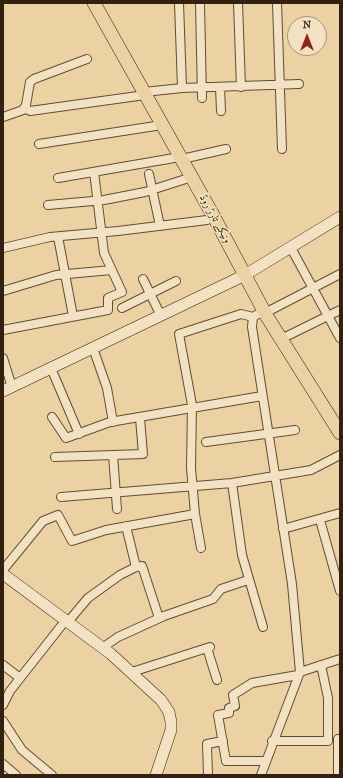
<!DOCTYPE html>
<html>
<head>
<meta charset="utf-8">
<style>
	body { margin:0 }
	#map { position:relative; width:343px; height:778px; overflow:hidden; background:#ecd1a2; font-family:"IM FELL French Canon",serif }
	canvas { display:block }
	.frame { position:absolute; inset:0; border:4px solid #322111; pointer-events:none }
	.north { position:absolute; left:287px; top:16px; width:40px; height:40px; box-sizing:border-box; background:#f3e1c3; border:1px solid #a6947c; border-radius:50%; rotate:0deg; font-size:11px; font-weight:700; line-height:16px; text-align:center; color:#322111 }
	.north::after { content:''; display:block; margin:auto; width:14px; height:18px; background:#8f2418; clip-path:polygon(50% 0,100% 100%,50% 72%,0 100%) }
</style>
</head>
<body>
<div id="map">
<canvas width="343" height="778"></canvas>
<div class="frame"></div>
<div class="north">N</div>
</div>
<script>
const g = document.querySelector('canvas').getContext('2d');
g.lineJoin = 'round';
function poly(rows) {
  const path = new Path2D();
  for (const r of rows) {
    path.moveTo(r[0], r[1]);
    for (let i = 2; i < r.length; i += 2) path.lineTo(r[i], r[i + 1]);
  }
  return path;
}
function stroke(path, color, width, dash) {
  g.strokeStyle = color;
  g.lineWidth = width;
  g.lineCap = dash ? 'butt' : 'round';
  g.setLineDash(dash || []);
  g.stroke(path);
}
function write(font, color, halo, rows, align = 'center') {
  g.font = font + ' "IM FELL French Canon",Amiri,serif';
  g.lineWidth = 3;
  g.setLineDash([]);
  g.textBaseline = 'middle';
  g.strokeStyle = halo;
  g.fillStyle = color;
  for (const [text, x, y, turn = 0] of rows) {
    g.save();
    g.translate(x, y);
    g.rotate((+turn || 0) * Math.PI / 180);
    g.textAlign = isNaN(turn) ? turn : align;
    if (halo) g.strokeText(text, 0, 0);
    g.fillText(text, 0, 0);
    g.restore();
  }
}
const street = poly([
	[179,3,182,88],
	[200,3,202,98],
	[238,3,241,87],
	[277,3,282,149],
	[220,87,221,111],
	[144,92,182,88,299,84],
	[24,108,30,111,145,95],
	[3,117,23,110,26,105,30,82,34,79,87,59],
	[39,144,162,125],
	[182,159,226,149],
	[149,174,160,226],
	[58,178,180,157],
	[48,205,104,200,145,192,192,177],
	[58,237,73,316],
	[3,248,50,237,118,231,207,220,214,217],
	[291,248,340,338],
	[143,279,161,316],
	[3,291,56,275,112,270],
	[122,308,176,281],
	[265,313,340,274],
	[3,330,108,310,108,298,122,292,104,253,94,172],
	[281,339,340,310],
	[93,348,107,388,113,422],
	[3,358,12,387],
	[51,368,79,434],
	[52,417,66,438,110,422,262,396],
	[206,442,295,430],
	[113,455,117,509],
	[55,457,143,454,140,418],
	[232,483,242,555,263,627],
	[61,497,232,483,311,470,340,455],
	[320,520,340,591],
	[126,526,136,567],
	[283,529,340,513],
	[201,548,195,514,191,468,192,405,179,334,241,314,253,317],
	[3,570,43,521,58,515,72,541,106,530,195,514],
	[67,623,88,598,120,575,136,567,142,566,159,618],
	[102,648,118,637,164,616,213,599,221,589,248,580],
	[207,648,217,680],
	[3,665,20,678],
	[132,672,210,647],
	[300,672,340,659],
	[3,705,10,691,65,621],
	[3,721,22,750,52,775],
	[338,739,338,775],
	[272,741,328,741,328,698,321,665],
	[265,761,226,761,218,715,229,713,229,708,235,706,233,695,252,683,298,675],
	[3,764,16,775],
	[208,775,207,744,223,741],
	[261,775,300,672,292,584,252,327,253,317,263,311]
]);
const secondary = poly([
	[3,391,245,275,340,217],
	[3,574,111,654,161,700,169,712,171,722,171,730,156,775]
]);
const primary = poly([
	[94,3,214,217,266,315,340,433]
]);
stroke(street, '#604d35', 10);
stroke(secondary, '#322111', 12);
stroke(primary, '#322111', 14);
stroke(street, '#f3e1c3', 8);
stroke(secondary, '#f3e1c3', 11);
stroke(primary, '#ecd1a2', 13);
write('11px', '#322111', '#f3e1c3', [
	["ونیکے تارڑ روڈ",215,219,61]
]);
</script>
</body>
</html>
